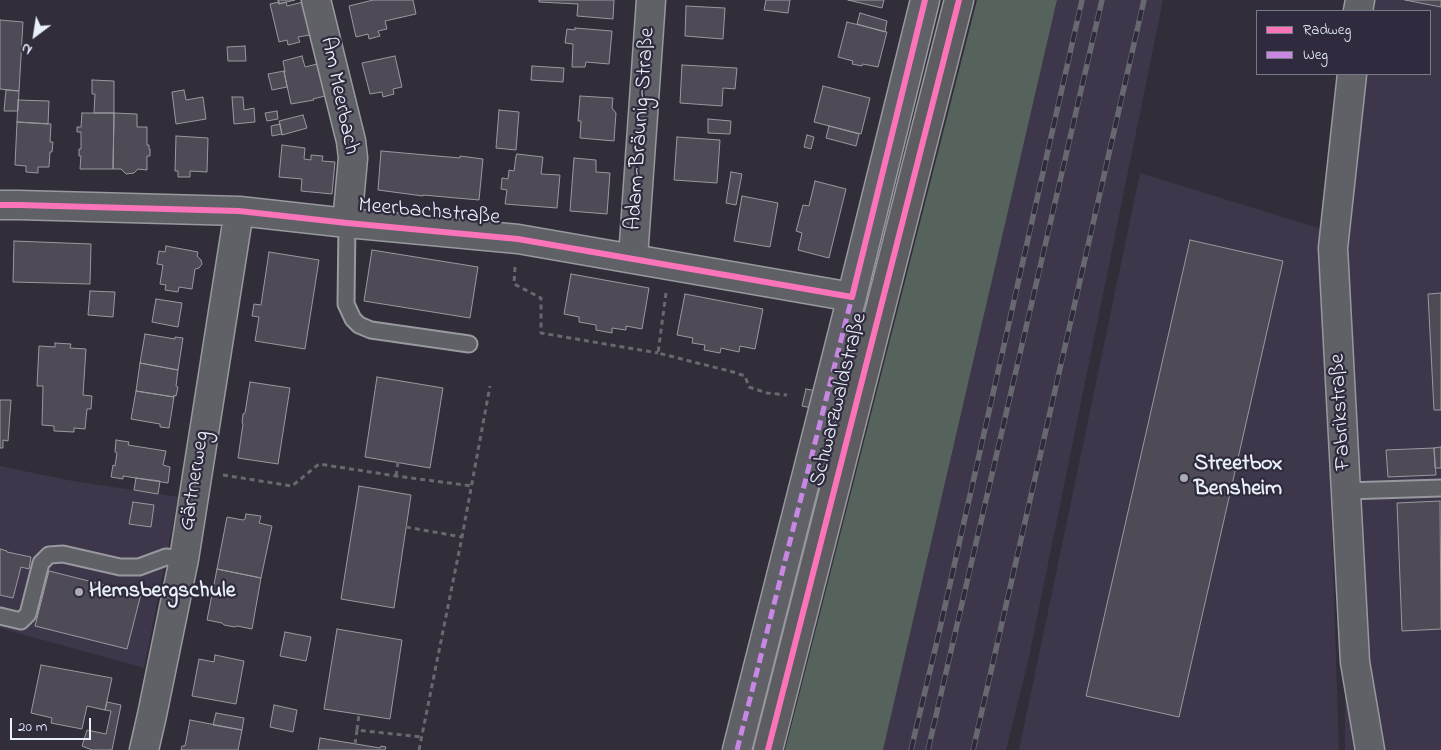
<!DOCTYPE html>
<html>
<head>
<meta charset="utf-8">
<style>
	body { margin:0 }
	#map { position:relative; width:1441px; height:750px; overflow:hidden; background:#312e39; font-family:"Indie Flower",sans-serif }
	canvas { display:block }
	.legend { position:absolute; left:1256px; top:10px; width:175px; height:65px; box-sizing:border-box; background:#2f2a3d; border:1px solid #797a88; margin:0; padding:6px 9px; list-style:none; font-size:15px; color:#e8f1f8 }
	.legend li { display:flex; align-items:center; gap:10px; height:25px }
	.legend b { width:25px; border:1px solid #797a88 }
	.north { position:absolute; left:10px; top:10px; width:50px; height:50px; -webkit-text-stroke:4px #2f2a3d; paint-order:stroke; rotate:211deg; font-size:14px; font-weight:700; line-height:20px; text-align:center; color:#e8f1f8 }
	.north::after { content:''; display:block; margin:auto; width:18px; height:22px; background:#e8f1f8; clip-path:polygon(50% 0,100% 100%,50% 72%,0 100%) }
	.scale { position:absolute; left:10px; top:718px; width:81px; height:22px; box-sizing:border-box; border:2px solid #e8f1f8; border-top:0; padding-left:6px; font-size:15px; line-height:18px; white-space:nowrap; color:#e8f1f8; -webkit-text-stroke:4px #2f2a3d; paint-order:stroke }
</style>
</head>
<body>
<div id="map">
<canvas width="1441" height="750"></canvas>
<ul class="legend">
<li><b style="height:6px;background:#fb73b8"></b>Radweg</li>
<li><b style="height:6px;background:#c787e3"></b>Weg</li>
</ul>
<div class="north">N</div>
<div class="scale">20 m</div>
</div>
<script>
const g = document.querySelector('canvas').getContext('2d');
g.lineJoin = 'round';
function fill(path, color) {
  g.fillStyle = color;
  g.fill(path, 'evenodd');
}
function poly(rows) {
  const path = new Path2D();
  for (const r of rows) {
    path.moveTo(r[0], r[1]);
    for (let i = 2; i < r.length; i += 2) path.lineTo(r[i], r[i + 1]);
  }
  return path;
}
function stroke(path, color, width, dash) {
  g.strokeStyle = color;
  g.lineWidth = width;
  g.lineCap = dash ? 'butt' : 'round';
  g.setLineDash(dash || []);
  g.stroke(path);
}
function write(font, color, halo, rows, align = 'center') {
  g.font = font + ' "Indie Flower",sans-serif';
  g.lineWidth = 4.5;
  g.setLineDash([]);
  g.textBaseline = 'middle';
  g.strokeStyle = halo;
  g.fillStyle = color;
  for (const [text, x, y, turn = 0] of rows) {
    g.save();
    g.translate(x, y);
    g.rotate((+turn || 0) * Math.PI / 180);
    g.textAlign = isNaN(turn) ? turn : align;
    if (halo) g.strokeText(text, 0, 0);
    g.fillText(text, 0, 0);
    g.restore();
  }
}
fill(poly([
	[1057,0,1163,0,1029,657,1006,750,883,750],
	[1364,0,1441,0,1441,750,1345,750,1344,247,1358,74,1430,74,1430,11,1363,11],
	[1140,173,1328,231,1325,320,1339,750,1019,750],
	[0,466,67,480,178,497,144,668,0,628]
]), '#3e374b');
fill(poly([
	[977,0,1057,0,883,750,785,750]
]), '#56635c');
const building = poly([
	[278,0,295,0,279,4,278,0],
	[373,0,413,0,416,14,385,21,387,29,378,31,380,36,369,39,368,34,356,37,349,6,373,0],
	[539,0,614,0,613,19,577,16,578,4,539,2,539,0],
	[766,0,790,0,788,13,764,10,766,0],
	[848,0,884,0,882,8,848,0],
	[1405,0,1441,0,1441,7,1405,0],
	[279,2,279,4,286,2,287,6,303,2,310,35,298,37,300,42,288,45,287,40,279,42,270,4,279,2],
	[686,6,725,8,723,39,685,36,686,6],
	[860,13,887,21,885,32,857,24,860,13],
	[0,20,23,22,19,91,0,89,0,20],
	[847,22,887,32,878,67,863,64,862,66,852,64,853,61,838,57,847,22],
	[575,28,612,31,609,64,586,62,585,67,572,67,573,44,565,43,567,29,575,30,575,28],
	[245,46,246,61,228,61,227,47,245,46],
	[302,56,305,67,317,64,325,96,313,99,314,100,291,104,284,72,285,72,283,61,302,56],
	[395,56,402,87,393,89,394,94,383,97,382,92,370,94,362,63,395,56],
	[682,65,737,68,735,89,723,88,722,106,680,103,682,65],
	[532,66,564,68,563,82,531,80,532,66],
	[284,71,287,87,272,90,268,74,284,71],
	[92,80,114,81,114,113,94,113,95,94,92,94,92,80],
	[823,86,870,98,861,134,814,122,823,86],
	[6,90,19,91,18,111,4,111,6,90],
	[184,90,186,100,203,97,206,119,176,124,172,92,184,90],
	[580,96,613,98,612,108,616,113,614,141,580,138,581,121,578,121,580,96],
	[232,97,243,97,244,110,254,108,255,122,234,124,232,97],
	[18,100,49,101,48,124,17,122,18,100],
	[499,110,519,112,516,150,496,148,499,110],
	[277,111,278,119,267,121,265,113,277,111],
	[82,113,114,113,113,169,80,169,81,156,79,156,79,149,81,149,81,132,77,132,77,127,81,127,82,113],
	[114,113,137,114,137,127,147,127,147,145,149,145,149,149,150,149,150,156,147,156,147,170,138,169,134,173,126,174,121,169,113,169,114,113],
	[303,115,307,128,282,135,279,121,303,115],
	[708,119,731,121,730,134,708,133,708,119],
	[17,122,51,124,50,142,53,142,52,152,50,152,49,167,38,167,38,173,26,172,26,166,15,165,17,122],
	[280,124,282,134,272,136,271,126,280,124],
	[829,126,859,134,856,146,826,138,829,126],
	[807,135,814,137,811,149,804,147,807,135],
	[176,136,208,138,207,172,190,171,190,177,178,177,178,171,175,171,176,136],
	[677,137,720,140,717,183,674,180,677,137],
	[282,145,305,148,304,159,311,160,311,155,323,156,322,161,335,162,332,194,301,191,302,179,279,177,282,145],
	[381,151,460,158,460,156,483,159,479,200,423,195,423,196,378,190,381,151],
	[517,154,543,157,541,174,560,175,557,208,505,204,507,190,501,189,502,178,508,179,509,170,514,171,516,156,517,154],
	[574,158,596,160,596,172,610,173,607,214,570,211,574,158],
	[731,172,742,174,736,205,726,203,731,172],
	[815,181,846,189,829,258,798,250,802,233,796,231,803,205,809,206,815,181],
	[742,196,778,203,770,247,734,241,742,196],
	[1190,240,1283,261,1179,717,1086,696,1190,240],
	[14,241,91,244,90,284,13,282,14,241],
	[166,246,198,252,197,256,201,260,202,264,199,268,195,269,192,289,179,287,178,292,165,290,166,285,160,284,163,265,157,264,159,251,165,252,166,246],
	[372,250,478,267,470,318,364,301,372,250],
	[269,252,319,260,305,349,255,341,259,317,252,316,254,304,261,305,269,252],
	[571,274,649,288,642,329,626,326,626,330,612,328,612,333,596,330,596,325,579,322,579,317,564,314,571,274],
	[90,291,115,292,113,317,88,315,90,291],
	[1441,293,1441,410,1434,410,1428,294,1441,293],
	[685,294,763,309,755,349,740,346,739,352,721,348,720,353,704,350,705,345,692,343,693,338,677,335,685,294],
	[156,299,182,303,178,327,152,322,156,299],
	[145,334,175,339,175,337,183,338,178,370,140,363,145,334],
	[55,343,71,344,70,348,86,349,83,395,92,396,91,409,87,409,85,429,74,428,74,432,54,431,54,426,42,425,43,386,37,386,39,346,55,347,55,343],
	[140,363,178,370,176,386,178,387,176,396,174,395,174,397,136,391,140,363],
	[377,377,443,388,430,468,365,457,377,377],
	[250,382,290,388,278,464,238,458,243,424,242,423,243,414,245,413,250,382],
	[806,389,816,391,812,408,802,406,806,389],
	[136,391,174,397,169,428,160,427,160,424,131,419,136,391],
	[0,400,11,400,8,441,3,440,3,448,0,448,0,400],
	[116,440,129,442,128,445,166,451,163,465,170,467,168,483,123,476,123,479,111,477,113,465,115,466,117,453,115,452,116,440],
	[1441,447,1441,468,1435,468,1434,448,1441,447],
	[1434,448,1436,475,1388,477,1386,450,1434,448],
	[136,478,160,481,158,494,134,490,136,478],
	[359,486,411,495,394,608,341,599,359,486],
	[1440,501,1441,629,1402,631,1397,503,1440,501],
	[133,502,154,505,151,527,129,524,133,502],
	[246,514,261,516,259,523,272,526,261,578,217,569,227,517,243,520,245,519,246,514],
	[0,549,7,551,7,552,31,557,29,569,21,567,13,598,0,595,0,549],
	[217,569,261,578,252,629,237,626,235,627,224,625,222,623,207,620,217,569],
	[49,571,141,594,127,649,35,626,49,571],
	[337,629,402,640,390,719,324,709,337,629],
	[285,632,311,637,306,661,280,656,285,632],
	[215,655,244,661,236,704,192,696,199,659,214,662,215,655],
	[41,665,112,678,105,710,87,706,82,729,51,723,52,718,31,713,41,665],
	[107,702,121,705,112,750,92,750,82,746,87,730,106,734,111,711,105,710,107,702],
	[274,705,297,710,293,732,270,727,274,705],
	[216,713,244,718,242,730,213,725,216,713],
	[190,720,242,730,238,750,181,750,182,746,185,746,190,720],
	[320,738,380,748,381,746,386,747,385,750,318,750,320,738]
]);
fill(building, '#4f4b56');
stroke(building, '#98999f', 1);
const lane = poly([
	[347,223,346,304,353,319,359,325,371,330,469,344],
	[1346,491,1441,488],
	[0,616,21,621,28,614,41,563,49,555,63,554,120,567,139,567,166,557,184,559]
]);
const street = poly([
	[316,0,351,141,353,158,347,223],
	[1358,11,1360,0],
	[1352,74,1333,248,1355,662,1370,750],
	[0,205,19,205,239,211,347,223,518,239,852,297],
	[633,258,651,0],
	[144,750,152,715,184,559,239,211],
	[737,750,848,312,925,0]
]);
const primary = poly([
	[768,750,959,0]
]);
stroke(lane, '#98999f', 19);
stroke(street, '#98999f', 31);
stroke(primary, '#98999f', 31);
stroke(poly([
	[515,267,514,284,541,298,541,333,658,353],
	[666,293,658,353,733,372,745,376,749,387,767,393,787,395],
	[223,475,292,486,319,464,396,476,472,486],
	[396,476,398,462],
	[406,527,462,537],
	[357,730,359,714],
	[355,744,357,730,421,737],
	[419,750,462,537,490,386]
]), '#68686f', 3, [5, 4]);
stroke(lane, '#606067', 15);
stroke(street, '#606067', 28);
stroke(primary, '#5d5c60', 28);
const rail = poly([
	[911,750,938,637,1082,0],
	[928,750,1102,0],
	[973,750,1144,0]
]);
stroke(rail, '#68686f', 5.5);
stroke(rail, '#2f2a3d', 4, [11]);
stroke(poly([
	[737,750,852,297]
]), '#c787e3', 5, [10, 5]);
stroke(poly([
	[0,205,19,205,239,211,347,223,518,239,852,297,925,0],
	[768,750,959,0]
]), '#fb73b8', 6);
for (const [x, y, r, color] of [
	[1184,478,5,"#a8adb5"],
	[79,592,5,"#a8adb5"]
]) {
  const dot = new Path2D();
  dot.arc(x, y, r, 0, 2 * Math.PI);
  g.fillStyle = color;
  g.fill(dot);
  stroke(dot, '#2f2a3d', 2);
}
write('22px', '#e8f1f8', '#2f2a3d', [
	["Am Meerbach",338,96,78],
	["Adam-Bräunig-Straße",642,129,-86],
	["Meerbachstraße",429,213,5],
	["Schwarzwaldstraße",840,400,-76],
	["Fabrikstraße",1342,412,-93],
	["Gärtnerweg",196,481,-81]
]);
write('bold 22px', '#e8f1f8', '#2f2a3d', [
	["Streetbox",1194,465],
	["Bensheim",1194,490],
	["Hemsbergschule",89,592]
], 'left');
</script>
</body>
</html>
